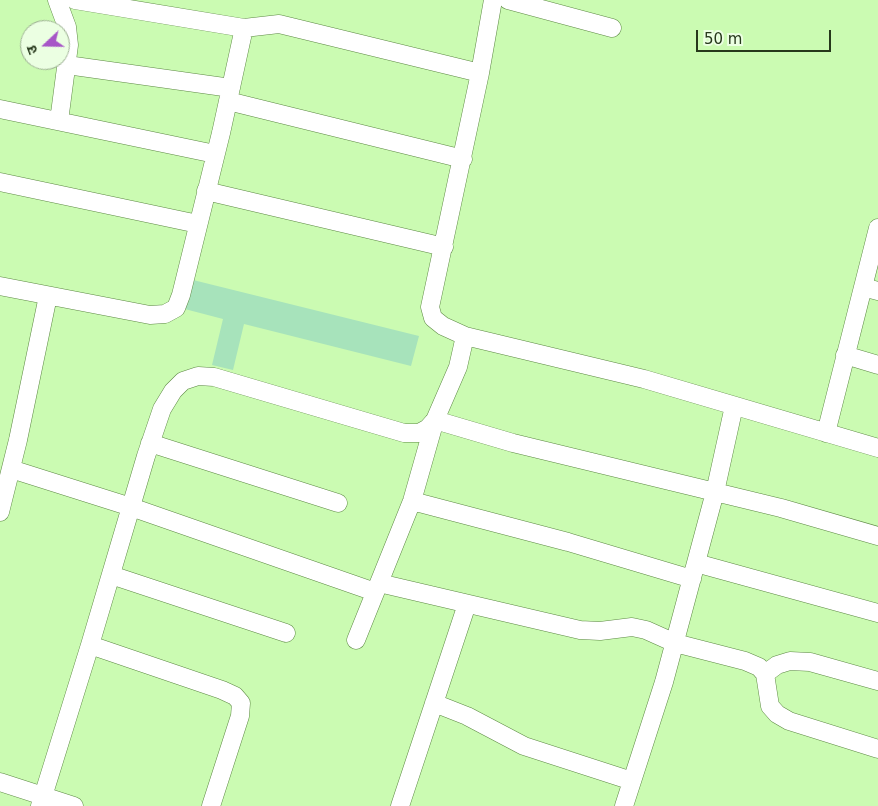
<!DOCTYPE html>
<html>
<head>
<meta charset="utf-8">
<style>
	body { margin:0 }
	#map { position:relative; width:878px; height:806px; overflow:hidden; background:#cbfbb2; font-family:"DejaVu Sans","Noto Sans Devanagari",sans-serif }
	canvas { display:block }
	.north { position:absolute; left:20px; top:20px; width:50px; height:50px; box-sizing:border-box; background:#ebffe2; border:1px solid #9caf92; border-radius:50%; rotate:249deg; font-size:14px; font-weight:700; line-height:20px; text-align:center; color:#26381b }
	.north::after { content:''; display:block; margin:auto; width:18px; height:22px; background:#a756c7; clip-path:polygon(50% 0,100% 100%,50% 72%,0 100%) }
	.scale { position:absolute; left:696px; top:30px; width:135px; height:22px; box-sizing:border-box; border:2px solid #26381b; border-top:0; padding-left:6px; font-size:15px; line-height:18px; white-space:nowrap; color:#26381b; -webkit-text-stroke:4px #ebffe2; paint-order:stroke }
</style>
</head>
<body>
<div id="map">
<canvas width="878" height="806"></canvas>
<div class="north">उ</div>
<div class="scale">50 m</div>
</div>
<script>
const g = document.querySelector('canvas').getContext('2d');
g.lineJoin = 'round';
function fill(path, color) {
  g.fillStyle = color;
  g.fill(path, 'evenodd');
}
function poly(rows) {
  const path = new Path2D();
  for (const r of rows) {
    path.moveTo(r[0], r[1]);
    for (let i = 2; i < r.length; i += 2) path.lineTo(r[i], r[i + 1]);
  }
  return path;
}
function stroke(path, color, width, dash) {
  g.strokeStyle = color;
  g.lineWidth = width;
  g.lineCap = dash ? 'butt' : 'round';
  g.setLineDash(dash || []);
  g.stroke(path);
}
fill(poly([
	[189,279,419,336,411,366,244,324,233,370,212,365,223,319,181,308]
]), '#a7e3bb');
const minor = poly([
	[57,0,67,27,69,45,59,121],
	[75,0,244,28,279,24,480,73],
	[493,0,480,73,430,307,433,318,443,326,465,336,644,379,878,448],
	[508,0,612,28],
	[67,65,231,88],
	[228,101,463,159],
	[0,109,215,154],
	[0,182,198,224],
	[206,191,444,247],
	[0,286,150,315,165,314,176,308,181,295,221,133,244,28],
	[863,287,878,291],
	[845,355,878,365],
	[826,433,878,228],
	[150,443,338,503],
	[11,469,131,507,375,592],
	[412,501,568,542,692,579],
	[0,512,18,440,48,296],
	[696,563,878,613],
	[111,575,286,633],
	[379,583,580,630,600,631,632,627,646,630,675,643,745,661,759,667,765,674,770,706,777,714,789,721,878,749],
	[356,640,412,501,435,420,513,443,781,508,878,536],
	[90,645,222,690,235,696,241,703,240,716,211,806],
	[765,674,777,665,790,661,810,662,878,681],
	[434,703,467,716,524,746,632,781],
	[0,782,74,806],
	[40,806,90,645,146,456,162,409,173,391,183,381,198,376,214,377,404,433,419,433,428,428,435,420,458,367,465,336],
	[400,806,467,604],
	[624,806,664,682,715,492,734,406]
]);
stroke(minor, '#5e8945', 19);
stroke(minor, '#fff', 18);
</script>
</body>
</html>
